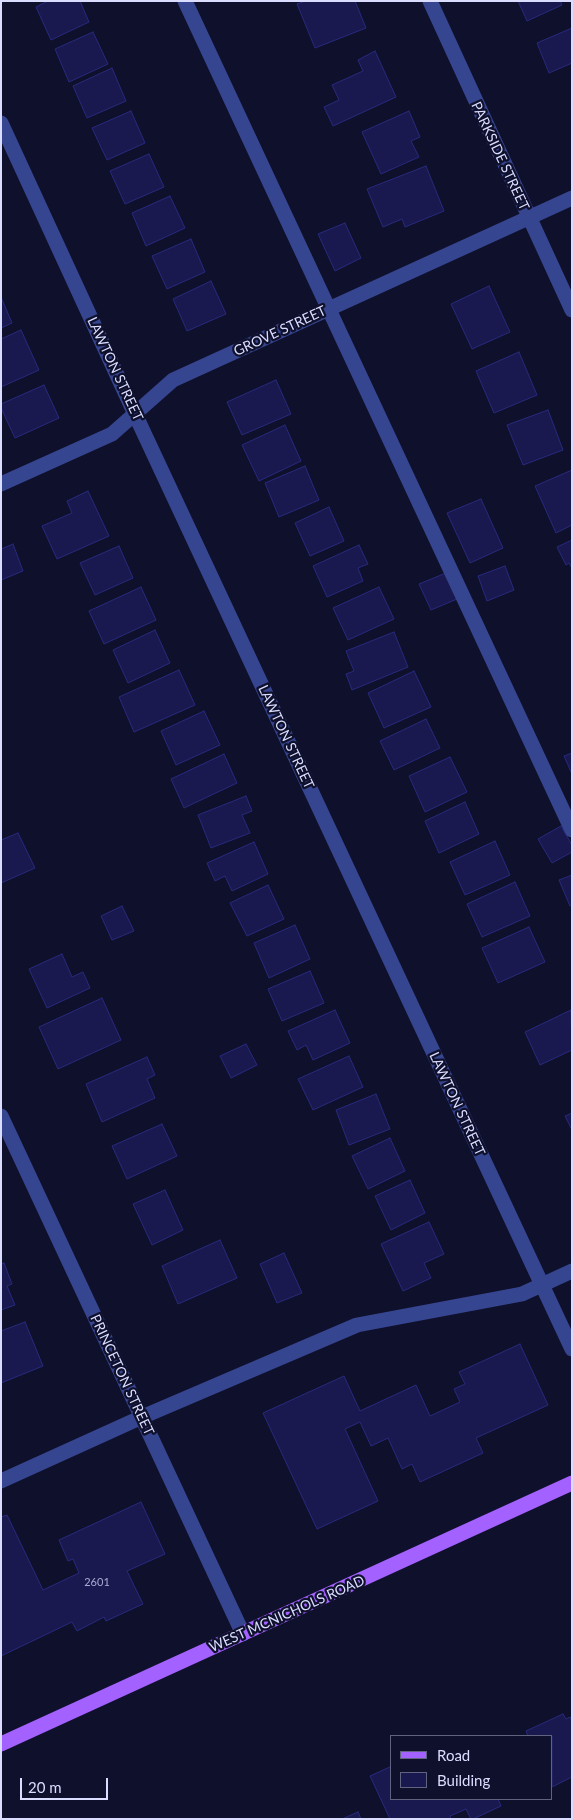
<!DOCTYPE html>
<html>
<head>
<meta charset="utf-8">
<style>
	body { margin:0 }
	#map { position:relative; width:573px; height:1820px; overflow:hidden; background:#0f102c; font-family:Lato,sans-serif }
	canvas { display:block }
	.frame { position:absolute; inset:0; border:2px solid #daddff; pointer-events:none }
	.legend { position:absolute; left:390px; top:1735px; width:162px; height:65px; box-sizing:border-box; background:#0f102c; border:1px solid #606280; margin:0; padding:6px 9px; list-style:none; font-size:15px; color:#daddff }
	.legend li { display:flex; align-items:center; gap:10px; height:25px }
	.legend b { width:25px; border:1px solid #606280 }
	.scale { position:absolute; left:20px; top:1778px; width:88px; height:22px; box-sizing:border-box; border:2px solid #daddff; border-top:0; padding-left:6px; font-size:15px; line-height:18px; white-space:nowrap; color:#daddff; -webkit-text-stroke:4px #0f102c; paint-order:stroke }
</style>
</head>
<body>
<div id="map">
<canvas width="573" height="1820"></canvas>
<div class="frame"></div>
<ul class="legend">
<li><b style="height:6px;background:#a361ff"></b>Road</li>
<li><b style="height:14px;background:#19194f"></b>Building</li>
</ul>
<div class="scale">20 m</div>
</div>
<script>
const g = document.querySelector('canvas').getContext('2d');
g.lineJoin = 'round';
function fill(path, color) {
  g.fillStyle = color;
  g.fill(path, 'evenodd');
}
function poly(rows) {
  const path = new Path2D();
  for (const r of rows) {
    path.moveTo(r[0], r[1]);
    for (let i = 2; i < r.length; i += 2) path.lineTo(r[i], r[i + 1]);
  }
  return path;
}
function stroke(path, color, width, dash) {
  g.strokeStyle = color;
  g.lineWidth = width;
  g.lineCap = dash ? 'butt' : 'round';
  g.setLineDash(dash || []);
  g.stroke(path);
}
function write(font, color, halo, rows, align = 'center') {
  g.font = font + ' Lato,sans-serif';
  g.lineWidth = 4.5;
  g.setLineDash([]);
  g.textBaseline = 'middle';
  g.strokeStyle = halo;
  g.fillStyle = color;
  for (const [text, x, y, turn = 0] of rows) {
    g.save();
    g.translate(x, y);
    g.rotate((+turn || 0) * Math.PI / 180);
    g.textAlign = isNaN(turn) ? turn : align;
    if (halo) g.strokeText(text, 0, 0);
    g.fillText(text, 0, 0);
    g.restore();
  }
}
const building = poly([
	[48,1,80,1,89,22,51,40,36,7,48,1],
	[306,1,355,1,366,28,315,48,297,4,306,1],
	[518,1,560,1,562,5,527,21,518,1],
	[572,28,572,63,549,73,537,43,572,28],
	[93,32,108,64,69,82,55,49,93,32],
	[375,51,396,97,333,126,324,107,339,100,332,85,363,71,358,60,375,51],
	[112,68,126,101,87,118,73,86,112,68],
	[131,111,145,143,107,160,92,128,131,111],
	[409,111,420,137,411,141,419,157,381,174,362,132,409,111],
	[149,154,164,187,125,204,110,171,149,154],
	[426,166,444,211,405,227,402,219,383,227,367,189,426,166],
	[170,196,185,228,146,246,132,213,170,196],
	[345,223,361,258,335,271,318,234,345,223],
	[191,239,205,272,167,289,152,256,191,239],
	[211,281,226,314,187,331,173,299,211,281],
	[489,286,510,332,472,349,451,304,489,286],
	[1,297,12,323,1,328,1,297],
	[21,330,39,370,1,387,1,339,21,330],
	[519,352,537,395,494,413,476,371,519,352],
	[276,380,291,414,242,435,227,402,276,380],
	[44,385,59,418,15,438,1,408,1,404,44,385],
	[548,410,563,450,523,465,507,425,548,410],
	[285,425,301,461,259,481,242,445,285,425],
	[305,466,319,500,279,517,265,483,305,466],
	[572,470,572,525,556,533,535,486,572,470],
	[88,491,109,536,57,559,42,526,72,513,67,501,88,491],
	[481,499,503,548,470,563,447,513,481,499],
	[329,507,344,541,310,556,295,523,329,507],
	[572,540,572,568,569,563,566,565,557,547,572,540],
	[13,544,23,571,1,580,1,549,13,544],
	[359,545,368,564,358,568,363,581,327,597,313,566,359,545],
	[119,546,133,578,95,595,80,563,119,546],
	[505,566,514,590,487,601,478,576,505,566],
	[446,573,457,599,431,610,419,584,446,573],
	[141,587,156,620,104,644,89,611,141,587],
	[379,587,394,619,348,640,333,608,379,587],
	[155,630,170,663,128,683,113,650,155,630],
	[394,632,408,667,352,690,346,674,354,671,346,651,394,632],
	[179,670,195,705,134,732,119,697,179,670],
	[414,671,431,707,384,728,368,693,414,671],
	[204,711,220,745,176,765,161,731,204,711],
	[426,719,440,748,394,770,380,741,426,719],
	[572,753,572,774,564,756,572,753],
	[224,754,237,783,184,808,171,779,224,754],
	[450,757,467,792,425,812,409,776,450,757],
	[246,796,252,811,242,815,250,833,211,848,198,815,246,796],
	[465,802,479,834,439,853,425,821,465,802],
	[561,826,572,845,572,852,552,863,538,839,561,826],
	[18,833,35,868,1,883,1,840,18,833],
	[495,841,510,875,465,895,450,862,495,841],
	[254,842,268,874,232,891,225,876,215,881,207,863,254,842],
	[572,875,572,905,570,906,559,880,572,875],
	[515,882,530,916,482,937,467,904,515,882],
	[268,885,284,919,247,936,230,903,268,885],
	[122,906,134,931,112,940,101,916,122,906],
	[295,925,310,959,269,978,254,943,295,925],
	[529,927,545,962,498,983,482,948,529,927],
	[62,954,72,977,83,972,90,988,47,1008,29,969,62,954],
	[310,971,324,1003,282,1021,268,989,310,971],
	[102,998,121,1040,58,1069,39,1027,102,998],
	[335,1010,350,1043,313,1060,306,1045,297,1050,288,1031,335,1010],
	[571,1010,572,1050,540,1065,525,1032,571,1010],
	[246,1044,257,1065,231,1078,220,1056,246,1044],
	[349,1056,363,1087,313,1110,298,1079,349,1056],
	[147,1057,155,1075,147,1079,155,1098,102,1122,86,1084,147,1057],
	[376,1094,390,1129,349,1145,336,1110,376,1094],
	[572,1113,572,1130,565,1116,572,1113],
	[162,1124,177,1156,127,1179,112,1146,162,1124],
	[390,1138,405,1171,368,1189,352,1156,390,1138],
	[410,1180,425,1213,391,1230,375,1196,410,1180],
	[165,1190,183,1230,152,1245,133,1204,165,1190],
	[429,1222,444,1254,424,1263,431,1278,403,1291,381,1244,429,1222],
	[220,1240,237,1278,178,1304,162,1266,220,1240],
	[284,1253,302,1293,277,1303,260,1264,284,1253],
	[4,1263,12,1284,7,1286,15,1305,1,1310,1,1264,4,1263],
	[25,1322,43,1366,1,1383,1,1331,25,1322],
	[520,1344,548,1405,476,1438,483,1453,420,1482,412,1464,402,1469,388,1438,371,1446,360,1422,345,1429,378,1501,317,1529,263,1413,344,1376,360,1411,416,1385,430,1416,460,1402,454,1389,465,1384,459,1372,520,1344],
	[141,1502,165,1554,127,1571,143,1604,106,1621,104,1617,77,1631,72,1622,1,1656,1,1517,7,1515,43,1590,79,1573,73,1559,68,1561,59,1540,141,1502],
	[563,1714,566,1719,570,1717,572,1721,572,1777,552,1787,552,1736,528,1736,526,1731,563,1714],
	[392,1766,392,1799,498,1799,501,1806,473,1819,471,1819,466,1809,450,1816,451,1819,390,1819,370,1776,392,1766],
	[358,1812,361,1819,342,1819,358,1812]
]);
fill(building, '#19194f');
stroke(building, '#292a7d', 1);
stroke(poly([
	[185,1,572,830],
	[430,1,572,310],
	[1,123,135,414,572,1349],
	[1,484,112,434,173,380,572,198],
	[1,1116,243,1634],
	[1,1481,142,1417,357,1325,522,1294,572,1271]
]), '#36458f', 15);
stroke(poly([
	[1,1744,572,1483]
]), '#a361ff', 15);
write('11px', '#aaacd3', null, [
	["2601",97,1582]
]);
write('14px', '#daddff', '#0f102c', [
	["PARKSIDE STREET",500,156,65],
	["GROVE STREET",280,331,-25],
	["LAWTON STREET",115,369,65],
	["LAWTON STREET",286,737,65],
	["LAWTON STREET",457,1104,65],
	["PRINCETON STREET",122,1375,65],
	["WEST MCNICHOLS ROAD",287,1614,-24]
]);
</script>
</body>
</html>
